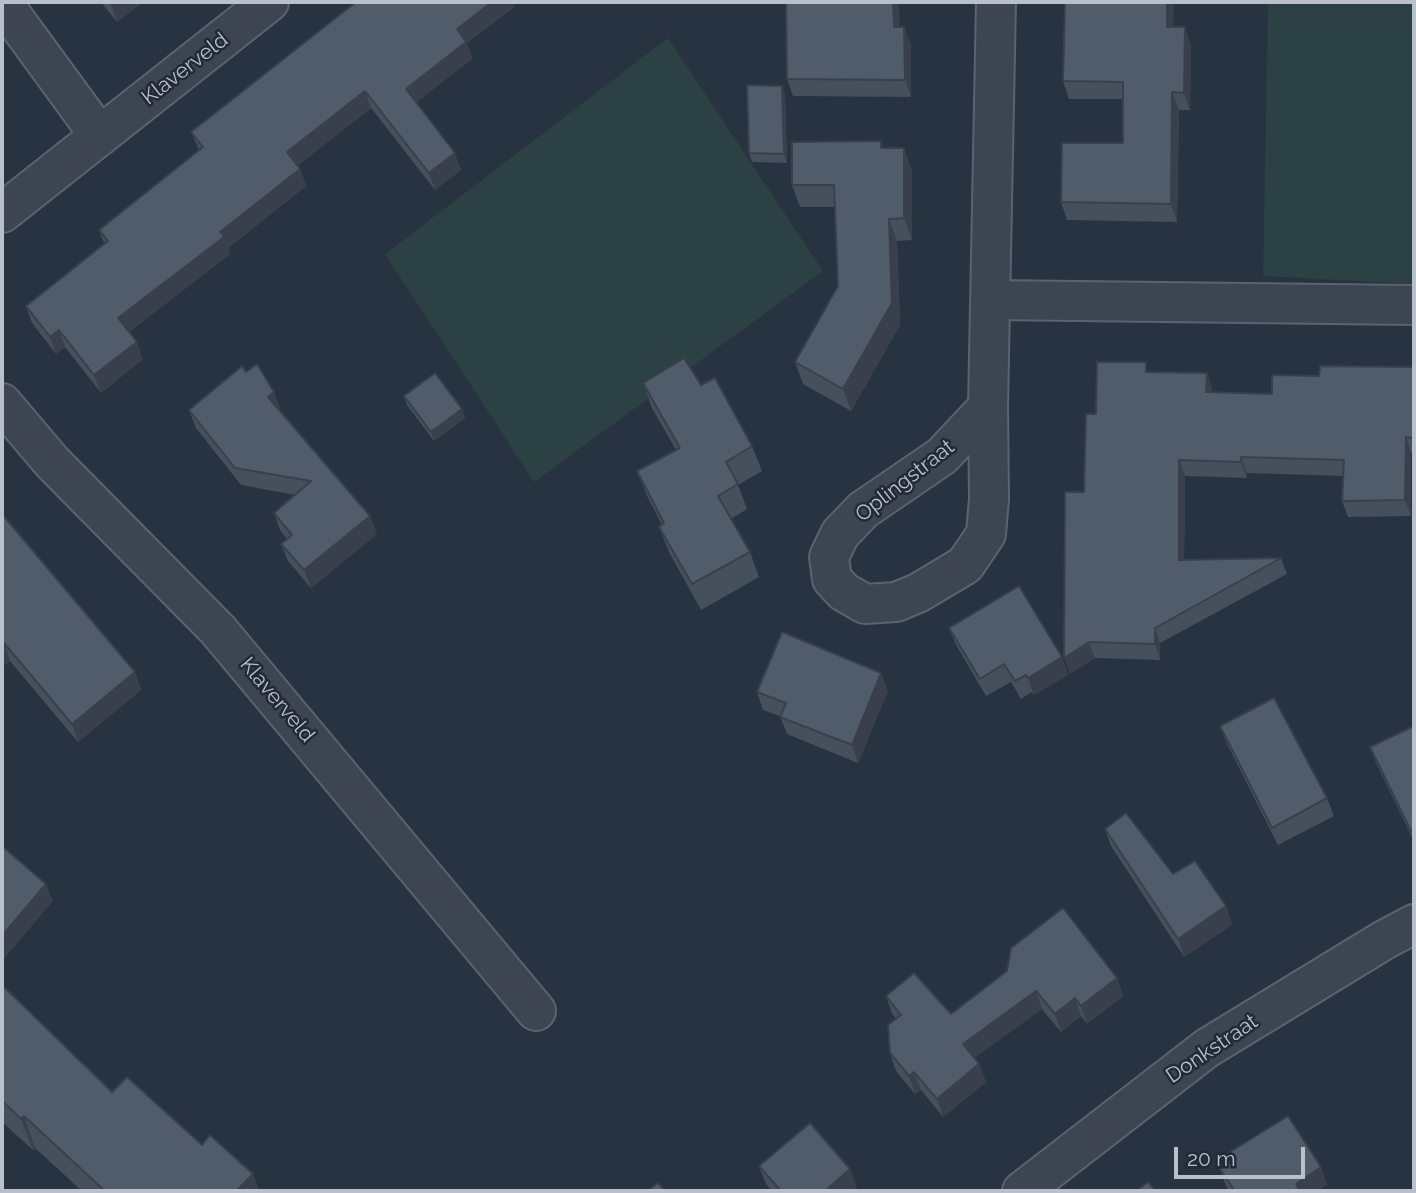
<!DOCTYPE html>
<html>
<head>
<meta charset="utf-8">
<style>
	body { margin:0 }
	#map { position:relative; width:1416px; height:1193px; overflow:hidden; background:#283341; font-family:Raleway,sans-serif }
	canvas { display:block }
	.frame { position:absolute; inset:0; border:4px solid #b9c0cb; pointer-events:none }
	.scale { position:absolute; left:1174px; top:1147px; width:131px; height:32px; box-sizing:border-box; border:4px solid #b9c0cb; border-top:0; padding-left:9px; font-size:21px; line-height:24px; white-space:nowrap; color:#b9c0cb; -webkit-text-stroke:5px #212a36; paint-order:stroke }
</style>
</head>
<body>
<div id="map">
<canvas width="1416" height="1193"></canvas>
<div class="frame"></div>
<div class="scale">20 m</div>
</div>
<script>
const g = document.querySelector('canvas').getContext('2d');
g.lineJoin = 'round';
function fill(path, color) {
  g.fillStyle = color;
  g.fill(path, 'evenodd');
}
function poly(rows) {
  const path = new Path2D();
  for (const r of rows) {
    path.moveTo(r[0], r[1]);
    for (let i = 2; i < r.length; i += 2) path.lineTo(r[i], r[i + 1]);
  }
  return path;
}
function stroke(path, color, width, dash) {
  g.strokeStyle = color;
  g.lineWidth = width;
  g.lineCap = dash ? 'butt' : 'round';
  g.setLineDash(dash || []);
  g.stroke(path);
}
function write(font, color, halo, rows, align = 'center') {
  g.font = font + ' Raleway,sans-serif';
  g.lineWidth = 5;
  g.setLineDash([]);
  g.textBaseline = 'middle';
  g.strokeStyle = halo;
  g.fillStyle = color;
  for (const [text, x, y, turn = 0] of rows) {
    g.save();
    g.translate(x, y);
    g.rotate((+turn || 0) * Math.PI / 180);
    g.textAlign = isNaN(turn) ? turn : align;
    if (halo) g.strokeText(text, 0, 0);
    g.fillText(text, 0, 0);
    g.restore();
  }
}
fill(poly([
	[1268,2,1414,2,1414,284,1263,276],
	[668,38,823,271,534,482,385,254]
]), '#2b4143');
const street = poly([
	[2,2,100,136],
	[2,213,269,2],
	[992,300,1414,305],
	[2,403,52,462,218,630,536,1011],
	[988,407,942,456,863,510,840,534,829,557,832,579,844,592,865,604,896,602,918,593,965,565,986,534,989,499,988,407,996,2],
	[1022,1191,1207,1048,1384,940,1414,924]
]);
stroke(street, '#5a636e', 42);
stroke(street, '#3c4551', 38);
fill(poly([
	[101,2,143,2,117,22],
	[356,2,512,2,514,7,467,43,472,59,416,102,461,170,435,190,371,108,297,166,300,169,306,186,228,248,230,254,129,332,143,359,101,393,65,347,56,354,32,323,26,306,104,243,99,230,199,150,191,132],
	[900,27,911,44,911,97,793,96,787,79],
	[1173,27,1191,45,1190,110,1179,110,1177,222,1067,220,1061,202,1123,143,1123,99,1069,99,1063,81],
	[782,86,785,95,787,163,752,162,749,153],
	[884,148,912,170,912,240,897,241,900,325,851,411,803,384,795,362,838,286,835,207,800,207,792,185],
	[1414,367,1414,453,1411,453,1411,516,1348,517,1342,501,1344,476,1247,473,1247,478,1185,476,1184,560,1281,558,1287,574,1160,643,1160,660,1095,658,1070,674,1084,492,1096,414,1150,372,1207,373,1212,389,1212,392,1272,394,1319,376],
	[643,383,701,385,752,446,762,471,738,485,747,509,731,519,750,552,759,577,701,610,669,552,659,527,662,525,647,496,637,471,676,450,652,408],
	[274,392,280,409,279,410,377,534,311,588,288,561,281,544,287,539,280,530,274,513,295,495,241,485,196,428,189,410],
	[404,396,462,409,465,418,434,441,407,405],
	[2,514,135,672,141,690,78,742,10,661,2,667],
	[949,628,1062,657,1068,675,1034,695,1032,692,1021,699,1011,682,986,696,956,645],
	[888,691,858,763,787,734,780,716,763,710,757,692],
	[1220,726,1327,798,1334,816,1278,845,1227,744],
	[1414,726,1414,841,1376,763,1370,747],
	[1105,829,1233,924,1184,957,1111,846],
	[1007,971,1117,978,1123,996,1087,1024,1081,1016,1061,1032,1042,1009,974,1058,979,1064,986,1082,943,1117,921,1090,915,1094,896,1071,890,1053,896,1018,892,1014,886,996,951,1014],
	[2,985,112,1092,253,1174,259,1191,82,1191,35,1148,33,1150,2,1122],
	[1230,1152,1321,1167,1327,1184,1317,1191,1229,1191,1226,1186,1220,1169,1233,1160],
	[759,1166,857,1187,852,1191,772,1191,766,1184]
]), '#464f5c');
fill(poly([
	[114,2,143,2,117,22,111,5],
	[492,2,512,2,514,7,467,43,472,59,412,106,406,89,457,29],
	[893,2,899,2,900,44,894,27],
	[1167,2,1174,2,1173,44,1167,27],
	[904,27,911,44,911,97,905,80],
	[1185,27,1191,45,1190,110,1184,93],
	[782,86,785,95,787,163,784,154],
	[365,91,371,108,293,169,287,152],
	[1172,92,1179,110,1177,222,1171,204],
	[904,148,912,170,912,240,904,218],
	[455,153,461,170,435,190,429,173],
	[300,169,306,186,228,248,230,254,124,336,118,318,220,232],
	[889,219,897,241,900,325,851,411,843,389],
	[59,330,65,347,56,354,50,337],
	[137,342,143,359,101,393,94,375],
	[1207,373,1212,389,1212,408,1206,392],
	[274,392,280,409,274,415,268,397],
	[462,409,465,418,434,441,431,432],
	[1406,437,1411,453,1411,516,1405,500],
	[1241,457,1247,473,1247,478,1241,462],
	[1179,460,1185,476,1184,576,1179,560],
	[370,516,377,534,311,588,304,570],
	[1155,628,1160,643,1160,660,1155,644],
	[1089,642,1095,658,1070,674,1064,658],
	[4,643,10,661,2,667,2,645],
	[1062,657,1068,675,1034,695,1028,678],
	[135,672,141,690,78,742,72,724],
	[881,673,888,691,858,763,852,745],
	[46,884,53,901,2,961,2,936],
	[1226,906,1233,924,1184,957,1178,939],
	[1117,978,1123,996,1087,1024,1081,1006],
	[1036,991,1042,1009,969,1062,963,1044],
	[1075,998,1081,1016,1061,1032,1055,1014],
	[979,1064,986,1082,943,1117,937,1099],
	[914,1072,921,1090,915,1094,909,1076],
	[24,1116,35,1148,33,1150,21,1119],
	[1321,1167,1327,1184,1317,1191,1299,1191,1296,1184],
	[850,1169,857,1187,852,1191,825,1191],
	[253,1174,259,1191,236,1191]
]), '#39404b');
const building = poly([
	[356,2,492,2,457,29,466,42,406,89,455,153,429,173,365,91,287,152,300,169,220,232,224,237,118,318,137,342,94,375,59,330,50,337,26,306,108,241,99,230,203,147,191,132,356,2],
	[786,2,893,2,894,27,904,27,905,80,787,79,786,2],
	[1065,2,1167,2,1167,27,1185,27,1184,93,1172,92,1171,204,1061,202,1062,143,1123,143,1123,82,1063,81,1065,2],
	[747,85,782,86,784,154,749,153,747,85],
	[881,141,881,148,904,148,904,218,889,219,892,303,843,389,795,362,838,286,834,185,792,185,792,142,881,141],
	[684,358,701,385,715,378,752,446,726,462,738,484,718,496,750,552,692,584,659,527,664,523,637,471,680,448,643,383,684,358],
	[1097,362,1146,362,1146,372,1207,373,1206,392,1272,394,1272,375,1319,376,1320,366,1414,367,1414,438,1406,437,1405,500,1342,501,1344,460,1241,457,1241,462,1179,460,1179,560,1281,558,1155,628,1155,644,1089,642,1064,658,1065,492,1084,492,1086,414,1096,414,1097,362],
	[257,364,274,392,268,397,370,516,304,570,281,544,292,535,274,513,311,481,235,468,189,410,242,366,246,372,257,364],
	[435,373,462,409,431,432,404,396,435,373],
	[2,514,135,672,72,724,4,643,2,645,2,514],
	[1019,586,1062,657,1028,678,1026,675,1015,681,1004,664,980,679,949,628,1019,586],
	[782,632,881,673,852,745,780,717,786,703,757,692,782,632],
	[1274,698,1327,798,1272,828,1220,726,1274,698],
	[1414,726,1414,829,1411,831,1370,747,1414,726],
	[1126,813,1173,874,1195,861,1226,906,1178,939,1105,829,1126,813],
	[2,846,46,884,2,936,2,846],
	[1063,908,1117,978,1081,1006,1075,998,1055,1014,1036,991,963,1044,979,1064,937,1099,914,1072,909,1076,890,1053,888,1025,901,1015,886,996,914,973,951,1014,1007,971,1011,948,1063,908],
	[2,985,112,1092,127,1077,202,1145,210,1135,253,1174,236,1191,105,1191,24,1116,21,1119,2,1101,2,985],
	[1288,1116,1321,1167,1296,1184,1300,1191,1235,1191,1220,1169,1235,1159,1230,1152,1288,1116],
	[810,1123,850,1169,825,1191,781,1191,759,1166,810,1123],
	[1148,1182,1155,1191,1136,1191,1148,1182],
	[658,1183,665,1191,648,1191,658,1183]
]);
fill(building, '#515c6b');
stroke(building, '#39404b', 2);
write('21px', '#b9c0cb', '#212a36', [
	["Klaverveld",185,69,-38],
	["Oplingstraat",905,481,-38],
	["Klaverveld",277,700,50],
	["Donkstraat",1212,1049,-34]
]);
</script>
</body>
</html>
